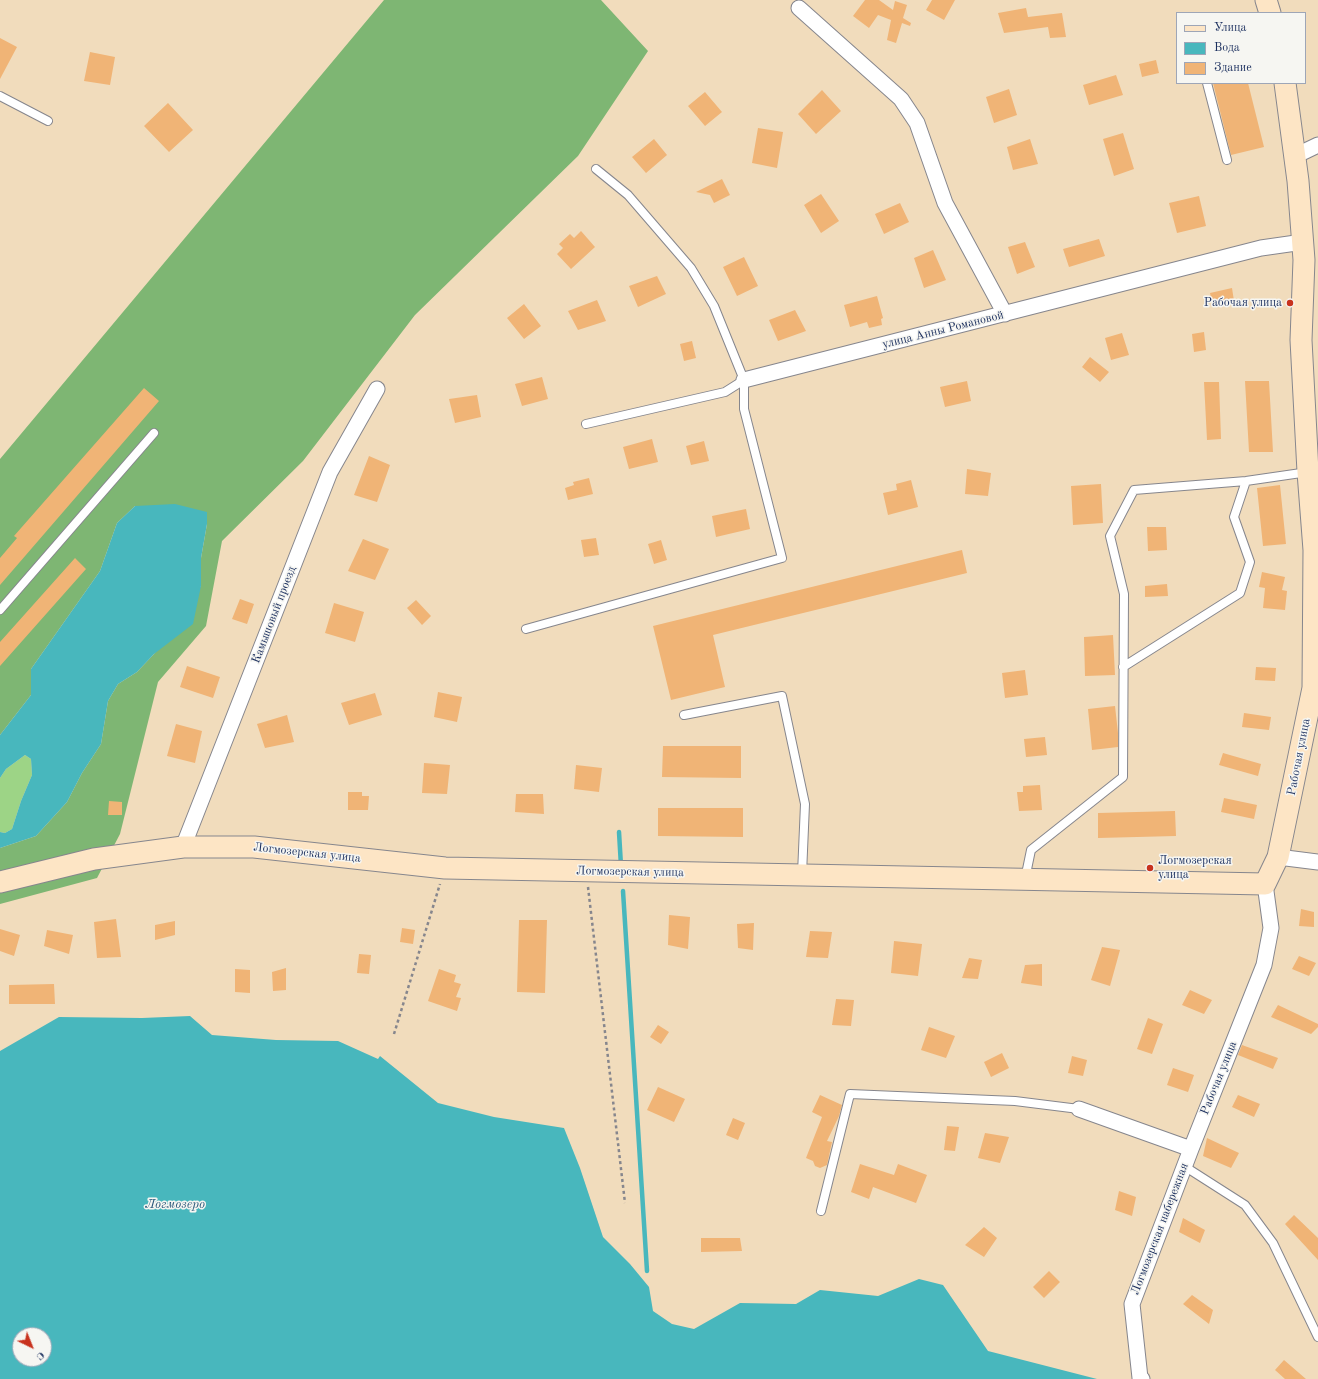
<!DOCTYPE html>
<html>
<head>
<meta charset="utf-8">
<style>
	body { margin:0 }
	#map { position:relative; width:1318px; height:1379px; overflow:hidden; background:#f1dcbc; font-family:"Old Standard TT",serif }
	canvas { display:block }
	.legend { position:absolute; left:1176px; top:12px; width:130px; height:72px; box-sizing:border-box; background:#f6f6f2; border:1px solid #9ea6b7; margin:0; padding:5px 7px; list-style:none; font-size:12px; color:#1b2f5e }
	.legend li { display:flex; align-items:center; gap:8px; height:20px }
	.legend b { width:20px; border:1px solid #9ea6b7 }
	.north { position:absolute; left:12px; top:1327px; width:40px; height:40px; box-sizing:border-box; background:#f6f6f2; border:1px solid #9ea6b7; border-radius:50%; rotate:137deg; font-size:11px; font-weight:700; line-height:16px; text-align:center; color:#1b2f5e }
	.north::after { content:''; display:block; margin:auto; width:14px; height:18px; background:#c8321e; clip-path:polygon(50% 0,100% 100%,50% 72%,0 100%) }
</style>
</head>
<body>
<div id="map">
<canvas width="1318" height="1379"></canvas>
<ul class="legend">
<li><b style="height:5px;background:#fde5c5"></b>Улица</li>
<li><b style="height:11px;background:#48b7bd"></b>Вода</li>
<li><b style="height:11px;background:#f0b476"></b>Здание</li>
</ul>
<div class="north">С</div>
</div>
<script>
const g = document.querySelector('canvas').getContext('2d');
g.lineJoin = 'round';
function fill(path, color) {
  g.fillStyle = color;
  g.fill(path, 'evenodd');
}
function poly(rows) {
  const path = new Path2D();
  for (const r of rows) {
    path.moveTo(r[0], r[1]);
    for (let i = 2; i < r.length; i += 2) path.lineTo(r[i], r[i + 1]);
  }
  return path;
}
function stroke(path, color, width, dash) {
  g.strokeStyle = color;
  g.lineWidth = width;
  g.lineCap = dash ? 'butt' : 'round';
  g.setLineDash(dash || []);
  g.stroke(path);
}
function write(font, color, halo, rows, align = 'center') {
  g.font = font + ' "Old Standard TT",serif';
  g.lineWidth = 3;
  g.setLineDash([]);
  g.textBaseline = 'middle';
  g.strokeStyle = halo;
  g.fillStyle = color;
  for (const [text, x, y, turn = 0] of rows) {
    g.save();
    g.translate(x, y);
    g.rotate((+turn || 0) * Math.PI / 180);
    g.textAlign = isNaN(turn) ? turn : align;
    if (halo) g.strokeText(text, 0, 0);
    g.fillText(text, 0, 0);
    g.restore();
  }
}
fill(poly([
	[25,755,31,759,32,775,21,801,12,829,5,833,0,832,0,778,6,769]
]), '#9dd486');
fill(poly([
	[384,0,601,0,648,51,578,156,415,315,303,461,222,541,206,626,158,682,120,834,97,878,0,904,0,848,36,836,67,802,82,773,101,744,108,701,118,684,137,672,154,654,201,586,201,558,207,524,135,506,117,523,100,571,31,669,31,695,0,735,0,459]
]), '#7eb673');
fill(poly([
	[175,504,207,512,207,524,201,558,201,586,193,624,154,654,137,672,118,684,108,701,101,744,82,773,67,802,36,836,0,848,0,832,5,833,12,829,21,801,32,775,31,759,25,755,6,769,0,778,0,735,31,695,31,669,100,571,117,523,135,506],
	[190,1016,212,1035,276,1040,338,1041,378,1059,380,1056,438,1103,494,1117,564,1128,580,1168,603,1237,630,1264,649,1287,653,1311,672,1324,694,1329,740,1303,796,1304,820,1290,878,1296,919,1279,943,1285,988,1351,1097,1379,0,1379,0,1051,59,1017,142,1018],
	[20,1335,44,1335,44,1359,20,1359]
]), '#48b7bd');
stroke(poly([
	[619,832,621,866],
	[623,891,647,1271]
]), '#48b7bd', 4.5);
fill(poly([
	[865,0,879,0,893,10,895,1,907,5,903,18,911,23,910,26,902,23,896,43,887,40,891,20,878,15,869,28,853,16],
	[932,0,955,0,944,20,926,10],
	[1026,8,1028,17,1062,13,1066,37,1050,38,1048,27,1004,33,998,13],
	[0,38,17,47,0,79],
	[90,52,115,57,110,85,84,81],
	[1156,60,1159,73,1142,77,1139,64],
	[1116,75,1123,95,1089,105,1083,85],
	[1213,83,1248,83,1264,147,1231,155],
	[1009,89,1017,115,994,123,986,97],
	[822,90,841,111,816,134,798,114],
	[705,92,722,112,705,126,688,106],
	[168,103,193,130,169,152,144,126],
	[758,128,783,132,777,168,752,163],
	[1123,133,1134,169,1114,176,1103,139],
	[654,139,667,155,646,173,632,157],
	[1030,139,1038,164,1013,170,1007,147],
	[722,179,730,195,714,203,710,195,696,192],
	[821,194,839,221,821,233,804,205],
	[1199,196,1206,226,1177,233,1169,203],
	[900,203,909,222,884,234,875,214],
	[581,231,595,247,571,269,557,254,563,248,559,244,570,234,574,238],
	[1099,239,1105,256,1069,267,1063,249],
	[1025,242,1035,267,1017,274,1008,247],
	[933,250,946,280,924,288,914,258],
	[744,257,758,286,737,296,723,267],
	[657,276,666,294,638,307,629,286],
	[1232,288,1234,301,1213,306,1210,293],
	[877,296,883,318,881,319,882,325,869,328,867,322,850,327,844,305],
	[597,300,606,321,578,330,568,311],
	[524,304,541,326,524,339,507,318],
	[795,310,806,331,778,341,769,320],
	[1204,332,1206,350,1194,352,1192,334],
	[1122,333,1129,355,1111,360,1105,338],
	[692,341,696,358,684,361,680,344],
	[1090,357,1109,372,1100,382,1082,367],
	[542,377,548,399,522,406,515,384],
	[967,381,971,401,945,407,940,387],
	[1245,381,1269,381,1273,452,1249,452],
	[1204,382,1219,382,1221,439,1207,440],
	[144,388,159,401,0,585,0,558,17,538,14,536],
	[477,395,481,417,455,423,449,399],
	[652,439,658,462,629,469,623,447],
	[704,441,709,461,691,465,686,446],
	[369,456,390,465,377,502,354,495],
	[967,469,991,473,988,496,965,494],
	[589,478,593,494,568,500,565,488,574,485,573,482],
	[911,480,918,507,888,515,883,493,897,490,896,484],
	[1101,484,1103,523,1073,525,1071,486],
	[1280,485,1286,544,1263,546,1257,488],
	[746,509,750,529,716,537,712,516],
	[1147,527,1166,527,1167,550,1148,551],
	[596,538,599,555,584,557,581,540],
	[363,539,389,549,375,580,348,571],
	[661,540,667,560,654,564,648,544],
	[962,550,967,573,713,635,725,687,671,700,653,626],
	[75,558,86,569,0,666,0,642],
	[1262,572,1285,577,1282,590,1287,591,1285,610,1263,608,1265,588,1259,587],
	[1167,584,1168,596,1145,597,1145,586],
	[240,599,254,604,247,624,232,619],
	[416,600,431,616,422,625,407,608],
	[334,603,364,612,355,642,325,633],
	[1113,635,1115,675,1085,676,1084,637],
	[187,666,220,677,213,698,180,687],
	[1256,667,1276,668,1275,681,1255,680],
	[1025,670,1028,695,1005,698,1002,673],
	[438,692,462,697,457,722,434,717],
	[375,693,382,715,349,725,341,703],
	[1115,706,1118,733,1118,747,1092,750,1088,709],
	[1244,713,1271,717,1269,730,1242,727],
	[287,715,294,742,265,748,257,724],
	[176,724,202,731,195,763,167,756],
	[1045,737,1047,755,1026,757,1024,739],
	[663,746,741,746,741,778,662,777],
	[1223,753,1261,764,1258,776,1219,765],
	[424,763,450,765,447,794,422,793],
	[576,765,602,768,599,792,574,789],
	[1040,785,1042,810,1019,811,1017,792,1023,792,1023,786],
	[348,792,362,792,362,796,369,796,368,810,348,810],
	[516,794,543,794,544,814,515,812],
	[1224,798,1257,805,1254,819,1221,812],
	[109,801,122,802,122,815,108,815],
	[658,808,743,808,743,837,658,836],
	[1175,811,1176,836,1098,838,1098,813],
	[1301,909,1314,912,1314,927,1299,926],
	[669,915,690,917,688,949,668,945],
	[116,919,121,957,97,958,94,922],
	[519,920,547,920,545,993,517,992],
	[175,921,175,935,155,940,155,925],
	[754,923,753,950,738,948,737,924],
	[402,928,415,930,413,944,400,942],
	[0,929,20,935,14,956,0,951],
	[47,930,73,935,69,954,44,946],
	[810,931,832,932,828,958,806,957],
	[894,941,922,944,918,976,891,973],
	[1102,947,1120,950,1110,986,1091,980],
	[359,954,371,955,369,974,357,973],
	[1299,956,1316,963,1309,976,1292,969],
	[969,958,982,960,978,979,962,978],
	[1042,964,1042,986,1021,983,1025,965],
	[286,968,286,990,273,991,272,972],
	[235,969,250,970,250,993,235,992],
	[439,969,456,975,454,982,461,984,456,997,461,998,457,1011,428,1001],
	[54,984,55,1004,9,1004,9,985],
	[1190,990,1212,1000,1204,1014,1182,1005],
	[836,999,854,1000,851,1026,832,1025],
	[1278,1005,1318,1024,1318,1027,1311,1034,1271,1017],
	[1148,1018,1163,1024,1152,1054,1137,1049],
	[658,1025,669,1032,661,1044,650,1037],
	[929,1027,955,1036,946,1058,921,1050],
	[1242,1045,1278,1058,1273,1069,1238,1055],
	[1002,1053,1009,1068,991,1077,984,1062],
	[1072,1056,1087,1060,1083,1076,1068,1073],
	[1173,1068,1194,1075,1188,1092,1167,1085],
	[658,1087,685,1099,674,1122,647,1110],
	[820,1095,842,1105,839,1116,827,1141,832,1142,827,1165,820,1168,815,1166,813,1161,806,1158,822,1117,812,1112],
	[1238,1095,1260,1104,1254,1117,1232,1107],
	[733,1118,745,1123,738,1140,726,1135],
	[947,1126,959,1127,955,1151,944,1150],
	[985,1133,1009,1137,1000,1163,978,1158],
	[1207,1138,1239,1153,1231,1168,1203,1156],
	[860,1164,894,1175,898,1164,927,1175,916,1203,873,1187,869,1199,851,1192],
	[1119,1191,1136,1197,1132,1216,1115,1210],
	[1294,1215,1318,1238,1318,1260,1285,1224],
	[1183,1218,1205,1230,1200,1243,1179,1232],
	[984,1227,997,1238,984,1257,965,1245],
	[701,1238,740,1238,742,1251,701,1252],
	[1049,1271,1060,1282,1044,1298,1033,1287],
	[1192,1295,1213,1310,1209,1324,1183,1304],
	[1284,1360,1306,1379,1285,1379,1275,1370]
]), '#f0b476');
const lane = poly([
	[1207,83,1227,160],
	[0,96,48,121],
	[586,424,725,392,744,380],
	[0,610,154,433],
	[526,629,782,558,744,409,744,380,714,306,691,268,628,195,596,169],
	[1123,667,1240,593,1250,562,1234,517,1246,481],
	[684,715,782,696,805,804,802,874],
	[1025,879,1031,850,1123,777,1124,594,1110,536,1134,490,1246,481,1308,472],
	[1184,1166,1245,1205,1273,1243,1318,1337],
	[821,1211,850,1094,1015,1101,1079,1109]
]);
const street = poly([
	[799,8,901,99,917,123,945,203,1005,314],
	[1295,156,1318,145],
	[744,380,1261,248,1303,242],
	[183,847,330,472,377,389],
	[1278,857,1318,862],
	[1079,1109,1191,1149],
	[1142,1379,1140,1378,1132,1304,1191,1149,1264,965,1271,928,1265,884]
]);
const secondary = poly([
	[1266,0,1270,13],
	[0,882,94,859,183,847,254,847,445,868,1265,884,1278,857,1313,688,1314,550,1308,472,1301,340,1304,260,1298,181,1285,83]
]);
stroke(lane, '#86868d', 10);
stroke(street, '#86868d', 17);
stroke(secondary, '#86868d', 23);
stroke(poly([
	[588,887,625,1203],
	[394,1034,440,884]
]), '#86868d', 2.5, [3, 3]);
stroke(lane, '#fff', 8);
stroke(street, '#fff', 15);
stroke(secondary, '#fde5c5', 21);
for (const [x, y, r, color] of [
	[1290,303,4,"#c8321e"],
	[1150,868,4,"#c8321e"]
]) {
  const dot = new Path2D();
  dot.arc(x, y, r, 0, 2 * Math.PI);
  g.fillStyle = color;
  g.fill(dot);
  stroke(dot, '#f6f6f2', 1.5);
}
write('12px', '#1b2f5e', '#f6f6f2', [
	["Рабочая улица",1282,303],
	["Логмозерская",1158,861,"left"],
	["улица",1158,875,"left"]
], 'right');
write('12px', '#1b2f5e', '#f6f6f2', [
	["улица Анны Романовой",943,330,-14],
	["Камышовый проезд",274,615,-69],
	["Рабочая улица",1299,757,-79],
	["Логмозерская улица",307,853,6],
	["Логмозерская улица",630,872,1],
	["Рабочая улица",1219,1078,-68],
	["Логмозерская набережная",1160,1229,-69]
]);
write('italic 13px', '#28587a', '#f6f6f2', [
	["Логмозеро",175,1205]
]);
</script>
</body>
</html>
